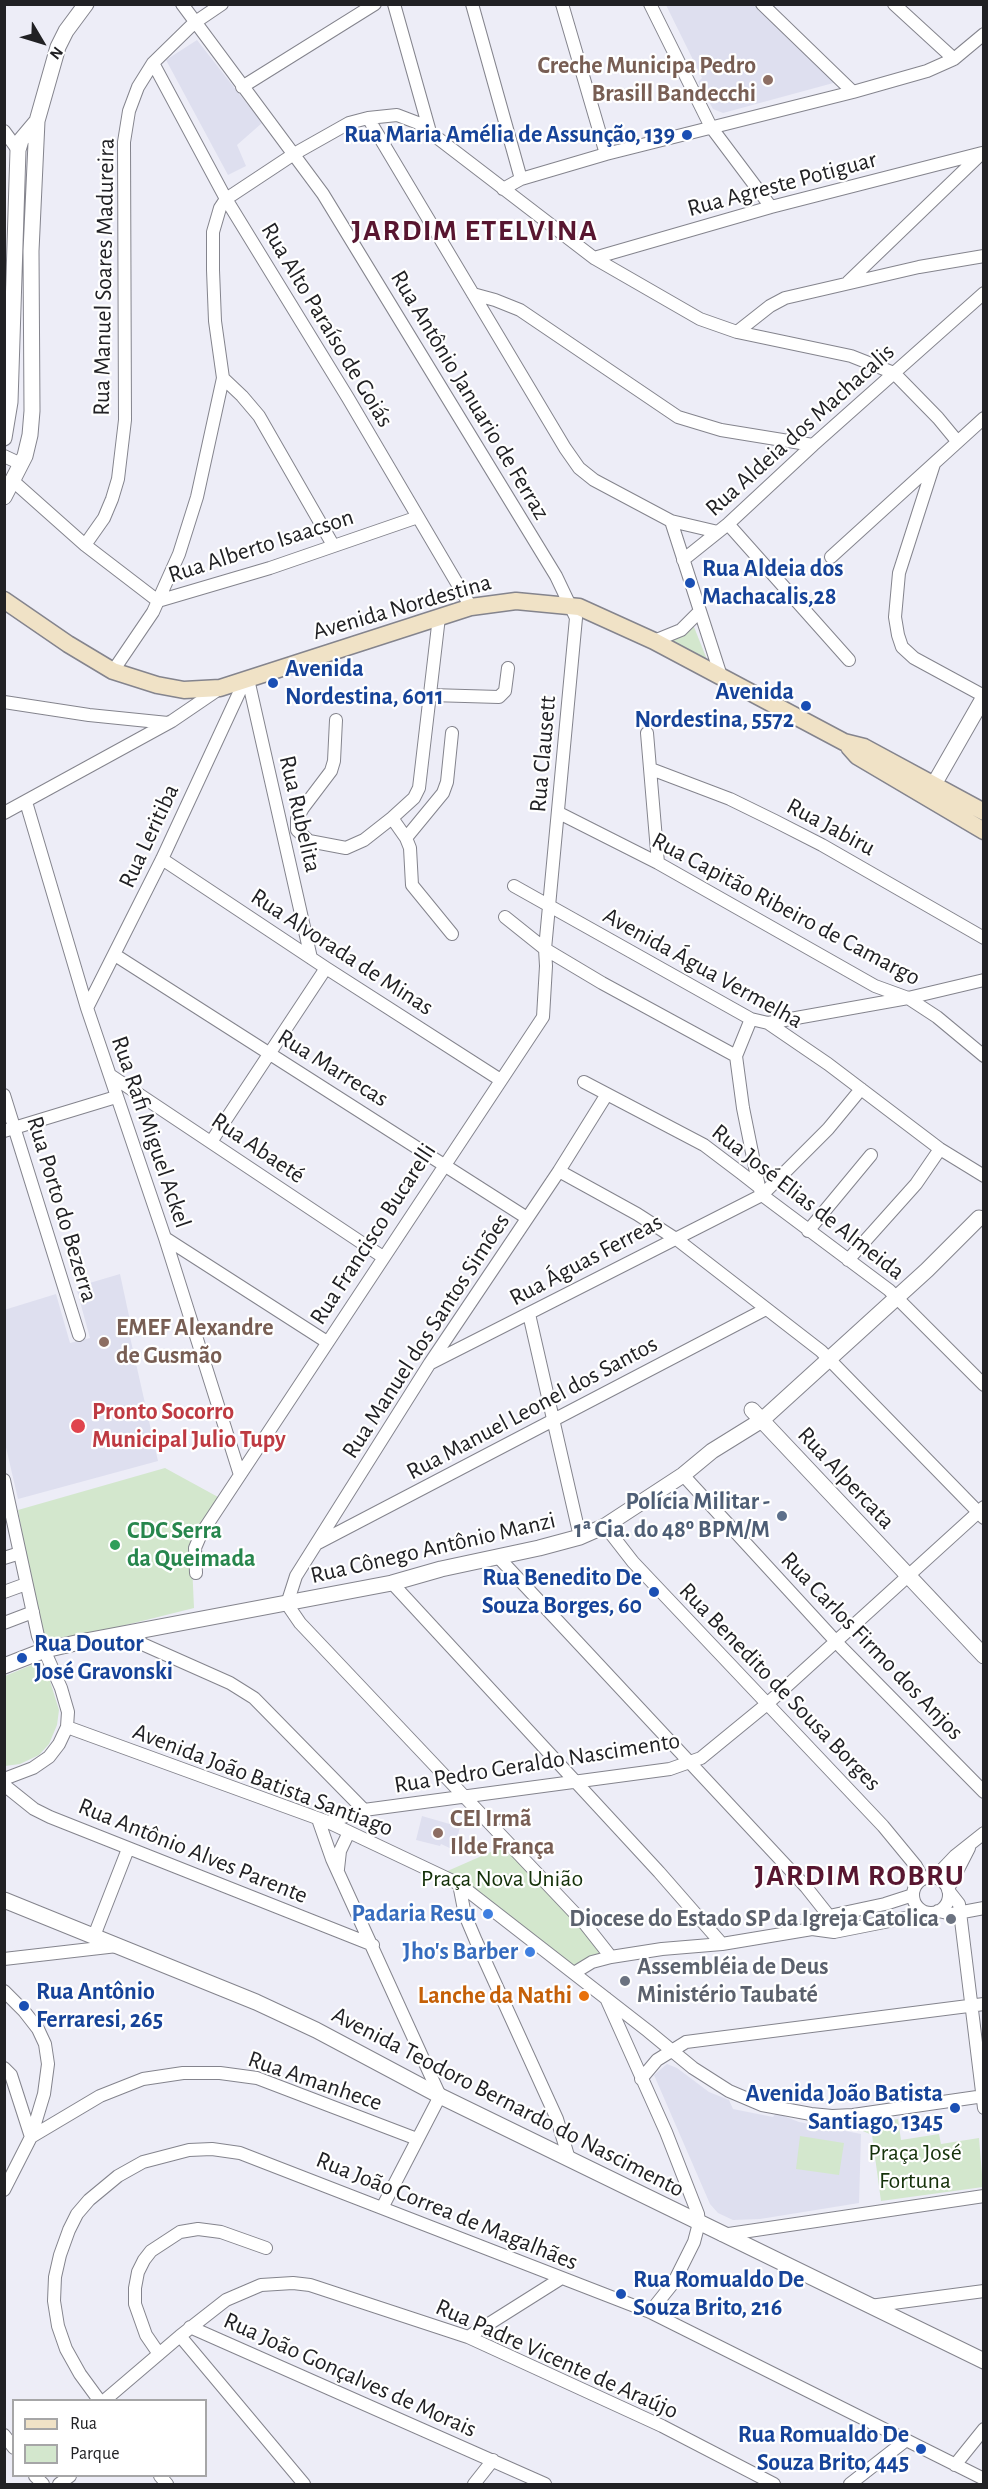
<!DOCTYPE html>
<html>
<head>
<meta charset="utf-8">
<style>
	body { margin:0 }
	#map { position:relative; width:988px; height:2489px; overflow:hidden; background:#ededf7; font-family:"Alegreya Sans",sans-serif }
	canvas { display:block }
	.frame { position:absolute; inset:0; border:6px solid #212124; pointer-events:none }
	.legend { position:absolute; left:12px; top:2399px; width:195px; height:78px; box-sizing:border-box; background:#fff; border:2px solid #a6a6a7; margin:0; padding:8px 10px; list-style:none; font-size:18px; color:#212124 }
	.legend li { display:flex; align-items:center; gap:12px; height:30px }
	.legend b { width:30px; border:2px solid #a6a6a7 }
	.north { position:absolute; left:12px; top:12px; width:60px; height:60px; -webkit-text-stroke:4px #fff; paint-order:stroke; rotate:128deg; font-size:16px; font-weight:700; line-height:24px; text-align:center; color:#212124 }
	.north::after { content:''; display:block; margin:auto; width:21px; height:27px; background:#212124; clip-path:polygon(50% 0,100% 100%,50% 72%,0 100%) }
</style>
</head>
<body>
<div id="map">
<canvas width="988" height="2489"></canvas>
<div class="frame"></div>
<ul class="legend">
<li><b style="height:8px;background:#f0e2c6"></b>Rua</li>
<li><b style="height:16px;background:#d3e7cd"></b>Parque</li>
</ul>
<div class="north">N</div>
</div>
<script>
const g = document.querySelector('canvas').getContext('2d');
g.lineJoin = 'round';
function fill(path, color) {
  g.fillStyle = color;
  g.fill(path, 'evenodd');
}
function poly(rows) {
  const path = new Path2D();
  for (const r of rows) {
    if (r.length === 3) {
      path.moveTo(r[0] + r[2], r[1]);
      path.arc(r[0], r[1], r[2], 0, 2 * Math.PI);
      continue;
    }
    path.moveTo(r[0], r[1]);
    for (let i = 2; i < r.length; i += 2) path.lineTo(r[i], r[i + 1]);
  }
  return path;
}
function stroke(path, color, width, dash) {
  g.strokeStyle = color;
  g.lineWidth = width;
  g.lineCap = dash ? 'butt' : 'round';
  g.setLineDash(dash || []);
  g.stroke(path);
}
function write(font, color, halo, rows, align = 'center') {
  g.font = font + ' "Alegreya Sans",sans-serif';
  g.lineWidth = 4.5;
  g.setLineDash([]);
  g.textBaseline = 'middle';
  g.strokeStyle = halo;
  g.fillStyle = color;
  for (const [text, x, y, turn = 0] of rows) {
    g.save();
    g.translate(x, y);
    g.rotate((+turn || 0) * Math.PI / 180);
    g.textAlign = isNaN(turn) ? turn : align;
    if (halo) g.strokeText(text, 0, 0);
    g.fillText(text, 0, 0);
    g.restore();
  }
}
fill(poly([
	[666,5,753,5,837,82,723,113,713,109,698,82,702,78],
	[197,40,262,123,237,145,246,166,228,175,166,60],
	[120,1274,129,1316,128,1328,158,1461,18,1499,5,1443,4,1310,56,1294,70,1343,90,1338,76,1287],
	[422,1816,460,1827,454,1850,441,1844,440,1846,416,1840],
	[667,2064,677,2068,709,2092,729,2100,733,2109,773,2117,776,2113,799,2122,861,2134,859,2203,760,2219,733,2220,718,2213,710,2204,654,2075]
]), '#dedfef');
fill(poly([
	[692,622,708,662,668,639],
	[165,1468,218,1497,191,1541,194,1608,54,1643,41,1636,18,1510],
	[34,1664,42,1666,50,1681,59,1710,57,1725,49,1744,39,1755,20,1764,5,1766,5,1676],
	[504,1838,610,1957,574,1971,443,1873,493,1851],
	[898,2119,901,2140,939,2134,941,2144,979,2138,983,2187,881,2201,872,2135,856,2128,856,2125],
	[800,2136,844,2143,839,2175,796,2169]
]), '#d3e7cd');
const minor = poly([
	[182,4,323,194,556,576,576,618,545,949,546,966,543,1017,201,1534,195,1548,196,1573],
	[394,4,430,132],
	[472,4,521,179],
	[562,4,606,154],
	[650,4,711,127,771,207],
	[762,4,853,92],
	[894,4,954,59],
	[153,63,226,199,348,398,471,607],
	[242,87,375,4],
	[368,118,565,448,579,468,594,480,671,521,718,532],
	[4,131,18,150],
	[503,189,521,179,606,154,853,92,927,71,954,59,984,34],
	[594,258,771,207,982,153],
	[848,282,980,155],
	[473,294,495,300,520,310,678,417,721,430,813,445],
	[737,332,770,306,785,298,919,267,984,256],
	[223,378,242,396,259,416,333,545],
	[4,456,21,464],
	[934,464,899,573,895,617,898,635,902,647,914,658,984,696],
	[13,481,85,545,158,601,270,568,418,517],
	[671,521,721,676],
	[728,524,849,660],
	[85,545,104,518,112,499,118,479,125,420,124,142,129,111,138,87,153,63,194,23,222,4],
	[831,557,984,418],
	[683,560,728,524,813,445,984,293],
	[654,641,681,630,699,612],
	[113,671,153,612,179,554,197,497,223,378,215,321,213,270,213,232,220,208,226,199,294,154,349,123,368,118,397,115,418,123,594,258,700,319,737,332,851,356,894,373,938,418,957,441],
	[248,679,311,958],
	[431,695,499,697,505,691,508,668],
	[4,702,89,715,168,723],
	[336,720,334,761,331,771,303,808,297,819,297,830,309,841,346,848,364,840,392,818,414,798,419,788,439,617],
	[647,733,658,863],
	[651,769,730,799,775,821,822,845,984,938],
	[26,802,87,1008,165,1238,240,1475],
	[4,813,172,721,219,689],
	[559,813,658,863,875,986,908,998,937,1017,984,1056],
	[392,818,406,838,410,848,412,885,452,934],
	[406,838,443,793,447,782,452,733],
	[162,859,326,968,499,1079],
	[514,886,751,1019,768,1023,828,1064,940,1149,984,1176],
	[505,917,545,949,602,983,736,1056],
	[115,955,527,1218],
	[87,1008,162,859,245,680],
	[751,1019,736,1056,743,1108,759,1187],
	[768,1023,908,998,984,980],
	[110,1075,383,1257],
	[584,1082,704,1145,741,1173,759,1187,762,1195,889,1290,984,1385],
	[607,1094,559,1171,430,1363,296,1576,287,1604,300,1623,585,1924,611,1957],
	[4,1095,79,1335],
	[4,1131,116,1097],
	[211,1142,326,968],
	[559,1171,637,1214,679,1241,821,1351,984,1518],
	[808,1231,871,1155],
	[165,1238,327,1342],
	[848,1260,916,1184,940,1149],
	[529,1314,580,1537],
	[431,1363,762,1195,828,1129,861,1089],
	[683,1475,841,1647,984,1792],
	[4,1480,38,1636,61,1688,68,1712,67,1727,59,1744,49,1757,33,1768,4,1779],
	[605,1526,633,1562,883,1826,916,1866,923,1879],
	[318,1543,766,1309],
	[4,1558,20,1553],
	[499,1558,806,1887,829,1916,834,1932],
	[392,1583,659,1872,722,1944],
	[4,1592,26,1584],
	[4,1623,33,1612],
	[122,1635,230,1683,254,1698,364,1810],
	[67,1727,328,1822,459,1884,648,2031,693,2068,729,2091,762,2105,811,2114,832,2116,853,2115,984,2096],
	[4,1785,34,1809,50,1817,373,1945],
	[318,1819,332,1859,440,2096,382,2208],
	[328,1822,364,1810,670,1769,701,1758,767,1704,984,1507],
	[338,1869,340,1851,349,1832],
	[935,1877,955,1856,984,1833],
	[931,1895,18],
	[459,1884,465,1915,476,1941,557,2119,569,2159],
	[948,1889,969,1848],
	[948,1890,959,1904,984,2108],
	[938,1911,952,1914,984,1908],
	[812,1929,829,1916,885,1904,913,1895],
	[94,1936,128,1849],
	[4,1959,117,1946],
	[574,1973,592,1962,611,1957,662,1949,722,1944,812,1929,834,1932,930,1913],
	[4,1991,24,2011,38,2029,45,2044,48,2064,44,2094,31,2137,4,2190],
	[606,1998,666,2132,698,2214,699,2223,694,2242,674,2282,650,2312],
	[4,2068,11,2075,31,2137,100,2096,143,2079,183,2073,220,2073,257,2078,417,2139],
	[641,2079,657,2060,686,2042,984,2004],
	[722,2235,984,2196],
	[870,2306,984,2291],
	[190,2327,545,2484],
	[180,2336,304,2484],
	[468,2337,560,2279],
	[159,2354,146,2335,135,2304,135,2288,138,2272,144,2260,151,2251,180,2232,198,2229,221,2232,266,2248],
	[99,2400,80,2374,66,2349,58,2326,54,2301,55,2277,60,2255,69,2230,77,2214,89,2200,118,2176,143,2162,189,2150,212,2149,240,2153,650,2312,984,2479],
	[105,2400,180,2336,226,2300,261,2285,293,2283,310,2285,468,2337,662,2426,774,2484],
	[4,2435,14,2448],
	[955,2465,984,2429],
	[35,2476,43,2484],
	[160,2476,167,2484],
	[59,2484,70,2476],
	[474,2484,493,2460],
	[850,2484,905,2441]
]);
const tertiary = poly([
	[4,438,10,402,18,150,21,140,37,121],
	[4,497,25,456,30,435,32,411,31,251,37,121,58,47,66,31,86,4],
	[929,793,984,697],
	[752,1410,984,1656],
	[4,1666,45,1650,80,1642,392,1583,441,1569,539,1548,580,1537,605,1526,683,1475,712,1451,762,1420,927,1270,979,1218],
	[4,1900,256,2002,316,2030,440,2096,984,2361]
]);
const secondary = poly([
	[4,600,68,644,113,671,157,685,184,690,220,688,471,607,516,601,579,607,654,641,844,742,864,747,984,812],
	[849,747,857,756,984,831]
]);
stroke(minor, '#84848d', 14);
stroke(tertiary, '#84848d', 17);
stroke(secondary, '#84848d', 19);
stroke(minor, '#fff', 12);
stroke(tertiary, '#fff', 15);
stroke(secondary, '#f0e2c6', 16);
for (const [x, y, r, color] of [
	[768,80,6,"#8d6e63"],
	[687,135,6,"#1a4fb4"],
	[690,583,6,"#1a4fb4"],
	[273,683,6,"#1a4fb4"],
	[806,706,6,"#1a4fb4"],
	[104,1342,6,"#8d6e63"],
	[78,1426,8,"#e0444e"],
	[782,1516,6,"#5c6f8a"],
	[115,1545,6,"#2e9e5b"],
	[654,1592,6,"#1a4fb4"],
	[22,1658,6,"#1a4fb4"],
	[438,1833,6,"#8d6e63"],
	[488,1914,6,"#3f7fe0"],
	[951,1919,6,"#6b7280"],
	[530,1952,6,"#3f7fe0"],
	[625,1981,6,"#6b7280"],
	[584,1996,6,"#e8710a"],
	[24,2006,6,"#1a4fb4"],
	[955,2108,6,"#1a4fb4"],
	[621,2294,6,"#1a4fb4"],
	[921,2449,6,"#1a4fb4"]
]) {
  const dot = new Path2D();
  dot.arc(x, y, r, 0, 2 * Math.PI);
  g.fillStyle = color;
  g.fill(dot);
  stroke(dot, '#fff', 2);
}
write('bold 24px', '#785e54', '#fff', [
	["Creche Municipa Pedro",756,66,"right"],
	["Brasill Bandecchi",756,94,"right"],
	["EMEF Alexandre",116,1328],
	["de Gusmão",116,1356],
	["CEI Irmã",450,1819],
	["Ilde França",450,1847]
], 'left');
write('bold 24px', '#164399', '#fff', [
	["Rua Maria Amélia de Assunção, 139",675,135],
	["Rua Aldeia dos",702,569,"left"],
	["Machacalis,28",702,597,"left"],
	["Avenida",285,669,"left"],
	["Nordestina, 6011",285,697,"left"],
	["Avenida",794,692],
	["Nordestina, 5572",794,720],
	["Rua Benedito De",642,1578],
	["Souza Borges, 60",642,1606],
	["Rua Doutor",34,1644,"left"],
	["José Gravonski",34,1672,"left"],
	["Rua Antônio",36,1992,"left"],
	["Ferraresi, 265",36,2020,"left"],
	["Avenida João Batista",943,2094],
	["Santiago, 1345",943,2122],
	["Rua Romualdo De",633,2280,"left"],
	["Souza Brito, 216",633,2308,"left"],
	["Rua Romualdo De",909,2435],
	["Souza Brito, 445",909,2463]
], 'right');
write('24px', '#212124', '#fff', [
	["Rua Agreste Potiguar",782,184,-15],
	["Rua Manuel Soares Madureira",104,277,-89],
	["Rua Alto Paraíso de Goiás",327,325,59],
	["Rua Antônio Januario de Ferraz",470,395,59],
	["Rua Aldeia dos Machacalis",800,430,-42],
	["Rua Alberto Isaacson",261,546,-18],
	["Avenida Nordestina",402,607,-16],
	["Rua Clausett",543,754,-85],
	["Rua Rubelita",300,814,77],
	["Rua Jabiru",831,827,28],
	["Rua Leritiba",149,836,-65],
	["Rua Capitão Ribeiro de Camargo",786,909,28],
	["Rua Alvorada de Minas",342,952,33],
	["Avenida Água Vermelha",703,968,29],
	["Rua Marrecas",333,1068,32],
	["Rua Rafi Miguel Ackel",151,1132,71],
	["Rua Abaeté",258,1148,34],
	["Rua José Elias de Almeida",808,1202,38],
	["Rua Porto do Bezerra",62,1209,73],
	["Rua Francisco Bucarelli",373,1234,-57],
	["Rua Águas Ferreas",586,1260,-28],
	["Rua Manuel dos Santos Simões",426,1336,-57],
	["Rua Manuel Leonel dos Santos",532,1408,-28],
	["Rua Alpercata",846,1478,47],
	["Rua Cônego Antônio Manzi",433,1548,-13],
	["Rua Carlos Firmo dos Anjos",872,1646,46],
	["Rua Benedito de Sousa Borges",780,1687,46],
	["Rua Pedro Geraldo Nascimento",537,1763,-9],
	["Avenida João Batista Santiago",263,1780,21],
	["Rua Antônio Alves Parente",193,1851,22],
	["Rua Amanhece",315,2081,19],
	["Avenida Teodoro Bernardo do Nascimento",508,2102,27],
	["Rua João Correa de Magalhães",447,2211,22],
	["Rua Padre Vicente de Araújo",557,2359,24],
	["Rua João Gonçalves de Morais",350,2375,24]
]);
write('bold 24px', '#be3a42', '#fff', [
	["Pronto Socorro",92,1412],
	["Municipal Julio Tupy",92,1440]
], 'left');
write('bold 24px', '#4e5e75', '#fff', [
	["Polícia Militar -",770,1502],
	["1ª Cia. do 48º BPM/M",770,1530]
], 'right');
write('bold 24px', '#27864d', '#fff', [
	["CDC Serra",127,1531],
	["da Queimada",127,1559]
], 'left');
write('24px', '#143109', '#fff', [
	["Praça Nova União",502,1879],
	["Praça José",915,2153],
	["Fortuna",915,2181]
]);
write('bold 24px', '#366cbe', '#fff', [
	["Padaria Resu",476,1914],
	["Jho's Barber",518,1952]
], 'right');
write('bold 24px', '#5b616d', '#fff', [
	["Diocese do Estado SP da Igreja Catolica",939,1919],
	["Assembléia de Deus",637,1967,"left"],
	["Ministério Taubaté",637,1995,"left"]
], 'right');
write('bold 24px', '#c56008', '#fff', [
	["Lanche da Nathi",572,1996]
], 'right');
g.letterSpacing = '1.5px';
write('bold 30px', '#581630', '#fff', [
	["JARDIM ETELVINA",475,231],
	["JARDIM ROBRU",860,1876]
]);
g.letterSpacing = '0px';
</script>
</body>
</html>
